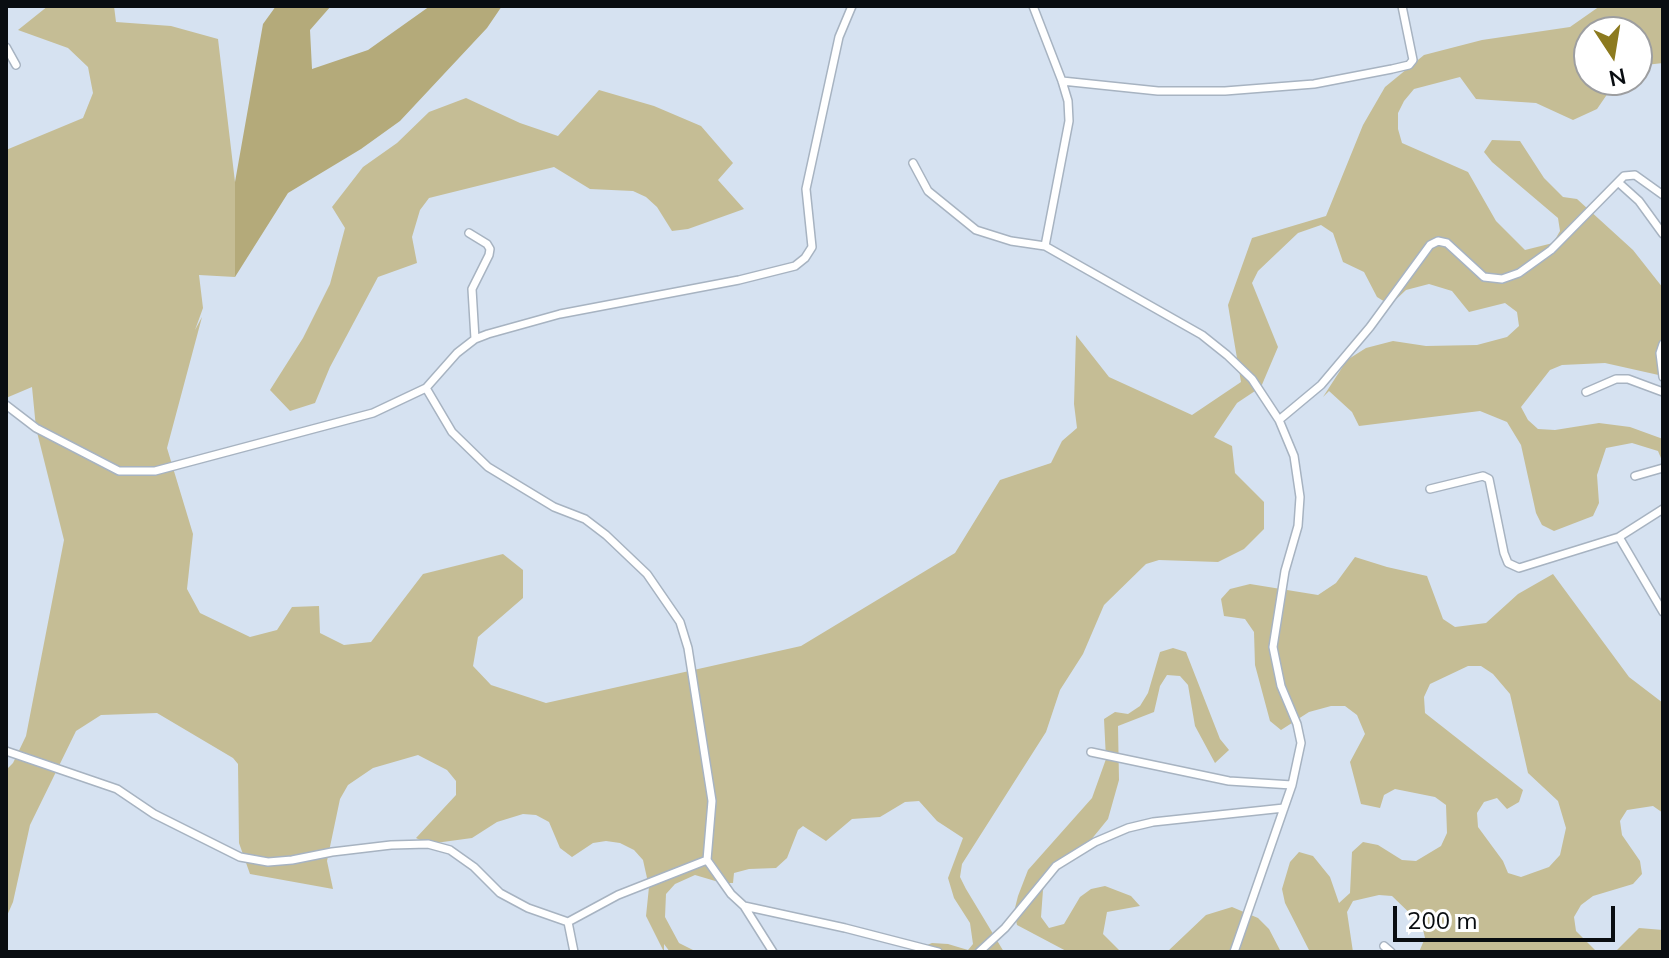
<!DOCTYPE html>
<html>
<head>
<meta charset="utf-8">
<style>
	body { margin:0 }
	#map { position:relative; width:1669px; height:958px; overflow:hidden; background:#d6e2f1; font-family:Mulish,sans-serif }
	canvas { display:block }
	.frame { position:absolute; inset:0; border:8px solid #090d11; pointer-events:none }
	.north { position:absolute; left:1573px; top:16px; width:80px; height:80px; box-sizing:border-box; background:#fff; border:2px solid #9d9ea0; border-radius:50%; rotate:168deg; font-size:22px; font-weight:700; line-height:32px; text-align:center; color:#090d11 }
	.north::after { content:''; display:block; margin:auto; width:28px; height:36px; background:#8c7a1f; clip-path:polygon(50% 0,100% 100%,50% 72%,0 100%) }
	.scale { position:absolute; left:1393px; top:906px; width:222px; height:36px; box-sizing:border-box; border:4px solid #090d11; border-top:0; padding-left:10px; font-size:24px; line-height:28px; white-space:nowrap; color:#090d11; -webkit-text-stroke:6px #fff; paint-order:stroke }
</style>
</head>
<body>
<div id="map">
<canvas width="1669" height="958"></canvas>
<div class="frame"></div>
<div class="north">N</div>
<div class="scale">200 m</div>
</div>
<script>
const g = document.querySelector('canvas').getContext('2d');
g.lineJoin = 'round';
function fill(path, color) {
  g.fillStyle = color;
  g.fill(path, 'evenodd');
}
function poly(rows) {
  const path = new Path2D();
  for (const r of rows) {
    path.moveTo(r[0], r[1]);
    for (let i = 2; i < r.length; i += 2) path.lineTo(r[i], r[i + 1]);
  }
  return path;
}
function stroke(path, color, width, dash) {
  g.strokeStyle = color;
  g.lineWidth = width;
  g.lineCap = dash ? 'butt' : 'round';
  g.setLineDash(dash || []);
  g.stroke(path);
}
fill(poly([
	[48,6,114,6,116,22,171,26,218,39,235,182,235,277,199,275,203,308,195,330,202,317,167,448,193,534,187,589,200,613,250,637,277,630,292,607,319,606,320,633,344,645,371,642,423,574,503,554,523,570,523,598,478,637,473,666,491,685,546,703,801,646,955,553,1000,480,1051,463,1062,441,1077,428,1074,404,1076,335,1109,377,1192,415,1241,382,1228,305,1252,238,1326,216,1363,125,1385,87,1424,55,1482,40,1570,27,1600,6,1663,6,1663,63,1637,66,1637,32,1589,32,1589,80,1617,80,1597,109,1573,120,1536,103,1476,99,1460,77,1414,89,1404,101,1398,113,1398,129,1402,143,1468,172,1496,221,1525,250,1553,243,1560,231,1558,218,1492,162,1484,152,1492,140,1520,141,1544,178,1563,197,1577,199,1633,250,1663,288,1663,376,1605,363,1562,365,1550,370,1521,407,1528,420,1538,429,1555,430,1599,423,1630,427,1663,439,1663,463,1658,451,1632,443,1606,448,1597,475,1599,503,1593,516,1554,531,1542,525,1536,513,1521,445,1507,422,1480,411,1359,426,1352,412,1329,391,1323,397,1347,360,1366,348,1393,341,1426,346,1477,345,1507,337,1519,326,1517,312,1505,303,1469,312,1452,291,1429,284,1406,290,1390,305,1377,297,1364,272,1343,262,1333,233,1321,225,1298,233,1258,271,1252,283,1278,347,1261,387,1237,403,1214,437,1232,446,1235,473,1264,502,1264,529,1244,549,1218,562,1159,560,1146,564,1104,605,1083,654,1060,690,1046,732,962,864,960,877,966,889,1004,952,911,952,932,943,948,944,968,950,973,944,970,923,954,898,948,878,963,838,937,821,919,801,905,802,880,817,852,819,826,841,803,826,798,830,787,858,776,868,749,869,734,873,733,883,722,883,695,875,675,884,666,894,665,917,679,943,697,952,670,952,664,944,664,952,646,916,649,887,643,860,634,850,620,843,606,841,593,843,572,857,560,848,549,822,536,815,523,814,497,822,472,838,428,844,416,838,456,795,456,781,447,770,418,755,373,768,348,785,340,799,327,861,333,889,250,874,239,843,238,764,233,758,157,713,101,715,76,731,30,825,13,902,6,918,6,770,13,763,26,736,64,540,36,428,32,387,6,398,6,150,83,118,93,93,88,67,68,48,18,30],
	[599,90,654,106,701,126,733,163,718,180,744,209,688,229,672,231,657,207,646,197,633,191,590,189,554,167,429,198,420,210,412,237,417,263,378,277,330,367,315,403,290,411,270,390,303,338,330,284,345,228,332,207,363,167,397,143,429,112,466,98,520,123,558,136],
	[1355,557,1387,567,1427,576,1443,619,1455,627,1486,623,1518,594,1553,574,1629,677,1663,703,1663,813,1653,806,1627,810,1620,821,1622,835,1640,861,1642,874,1633,884,1593,896,1581,905,1574,917,1576,931,1597,952,1419,952,1425,938,1422,925,1392,896,1379,895,1353,901,1347,912,1353,952,1310,952,1285,903,1282,889,1290,862,1299,852,1313,856,1330,877,1339,903,1350,893,1352,852,1363,842,1378,845,1402,860,1416,861,1441,846,1447,833,1446,805,1435,797,1395,789,1384,795,1380,808,1361,804,1350,762,1365,734,1357,715,1345,706,1331,706,1309,712,1281,730,1270,721,1255,665,1254,632,1245,619,1224,616,1221,599,1230,589,1250,584,1318,595,1336,583],
	[1468,666,1481,666,1493,674,1510,694,1528,773,1558,801,1566,828,1560,855,1549,867,1521,877,1508,873,1503,861,1478,827,1477,813,1484,802,1497,798,1507,809,1519,802,1523,790,1425,713,1424,697,1430,684],
	[1173,648,1186,652,1220,739,1229,750,1215,763,1195,726,1188,685,1180,676,1167,675,1160,686,1154,712,1118,726,1119,780,1108,819,1086,846,1056,866,1043,890,1041,917,1049,928,1064,924,1080,897,1091,889,1105,886,1131,896,1140,906,1107,912,1103,934,1121,952,1068,952,1017,925,1014,912,1018,896,1028,870,1092,798,1106,759,1104,719,1115,712,1128,714,1140,706,1148,693,1160,652],
	[1232,907,1258,918,1269,929,1281,952,1167,952,1206,915],
	[1639,928,1663,930,1663,952,1615,952]
]), '#c5bd95');
fill(poly([
	[276,6,331,6,310,30,312,69,368,50,430,6,502,6,487,28,400,121,361,149,288,193,235,277,235,182,263,24]
]), '#b4aa7a');
const minor = poly([
	[1033,6,1062,81,1068,101,1069,121,1045,246,1202,335,1227,355,1252,379,1279,420,1294,456,1300,497,1298,526,1285,571,1273,647,1281,686,1297,724,1301,743,1292,785,1234,952],
	[6,47,16,65],
	[1062,81,1158,91,1225,91,1314,84,1392,69,1409,65,1413,60,1402,6],
	[913,163,928,191,976,230,1011,241,1045,246],
	[1619,183,1639,201,1663,234],
	[469,233,487,244,490,249,489,255,472,289,475,339],
	[1663,344,1660,353,1663,377],
	[426,388,452,432,488,467,554,507,585,519,606,535,647,574,680,622,688,648,712,801,707,860,618,895,568,922,574,952],
	[1586,392,1616,379,1628,379,1663,392],
	[6,405,36,428,119,471,155,471,373,413,426,388,457,353,475,339,488,334,560,314,739,280,795,266,805,258,812,247,806,189,839,37,852,6],
	[1279,420,1321,385,1370,327,1430,245,1438,241,1447,243,1484,277,1502,279,1519,273,1551,250,1624,176,1635,175,1663,195],
	[1635,476,1663,468],
	[1430,489,1483,476,1489,479,1504,553,1508,563,1519,568,1619,537,1663,509],
	[1619,537,1663,612],
	[6,751,117,789,154,814,240,857,268,862,292,860,332,852,391,845,428,844,450,850,474,867,500,893,528,908,568,922],
	[1091,752,1229,781,1292,785],
	[707,860,731,894,744,906,845,928,938,952],
	[744,906,773,952],
	[1384,946,1391,952],
	[979,952,1005,928,1056,866,1095,842,1128,828,1153,822,1284,808]
]);
stroke(minor, '#a7b3c1', 10);
stroke(minor, '#fff', 7);
</script>
</body>
</html>
